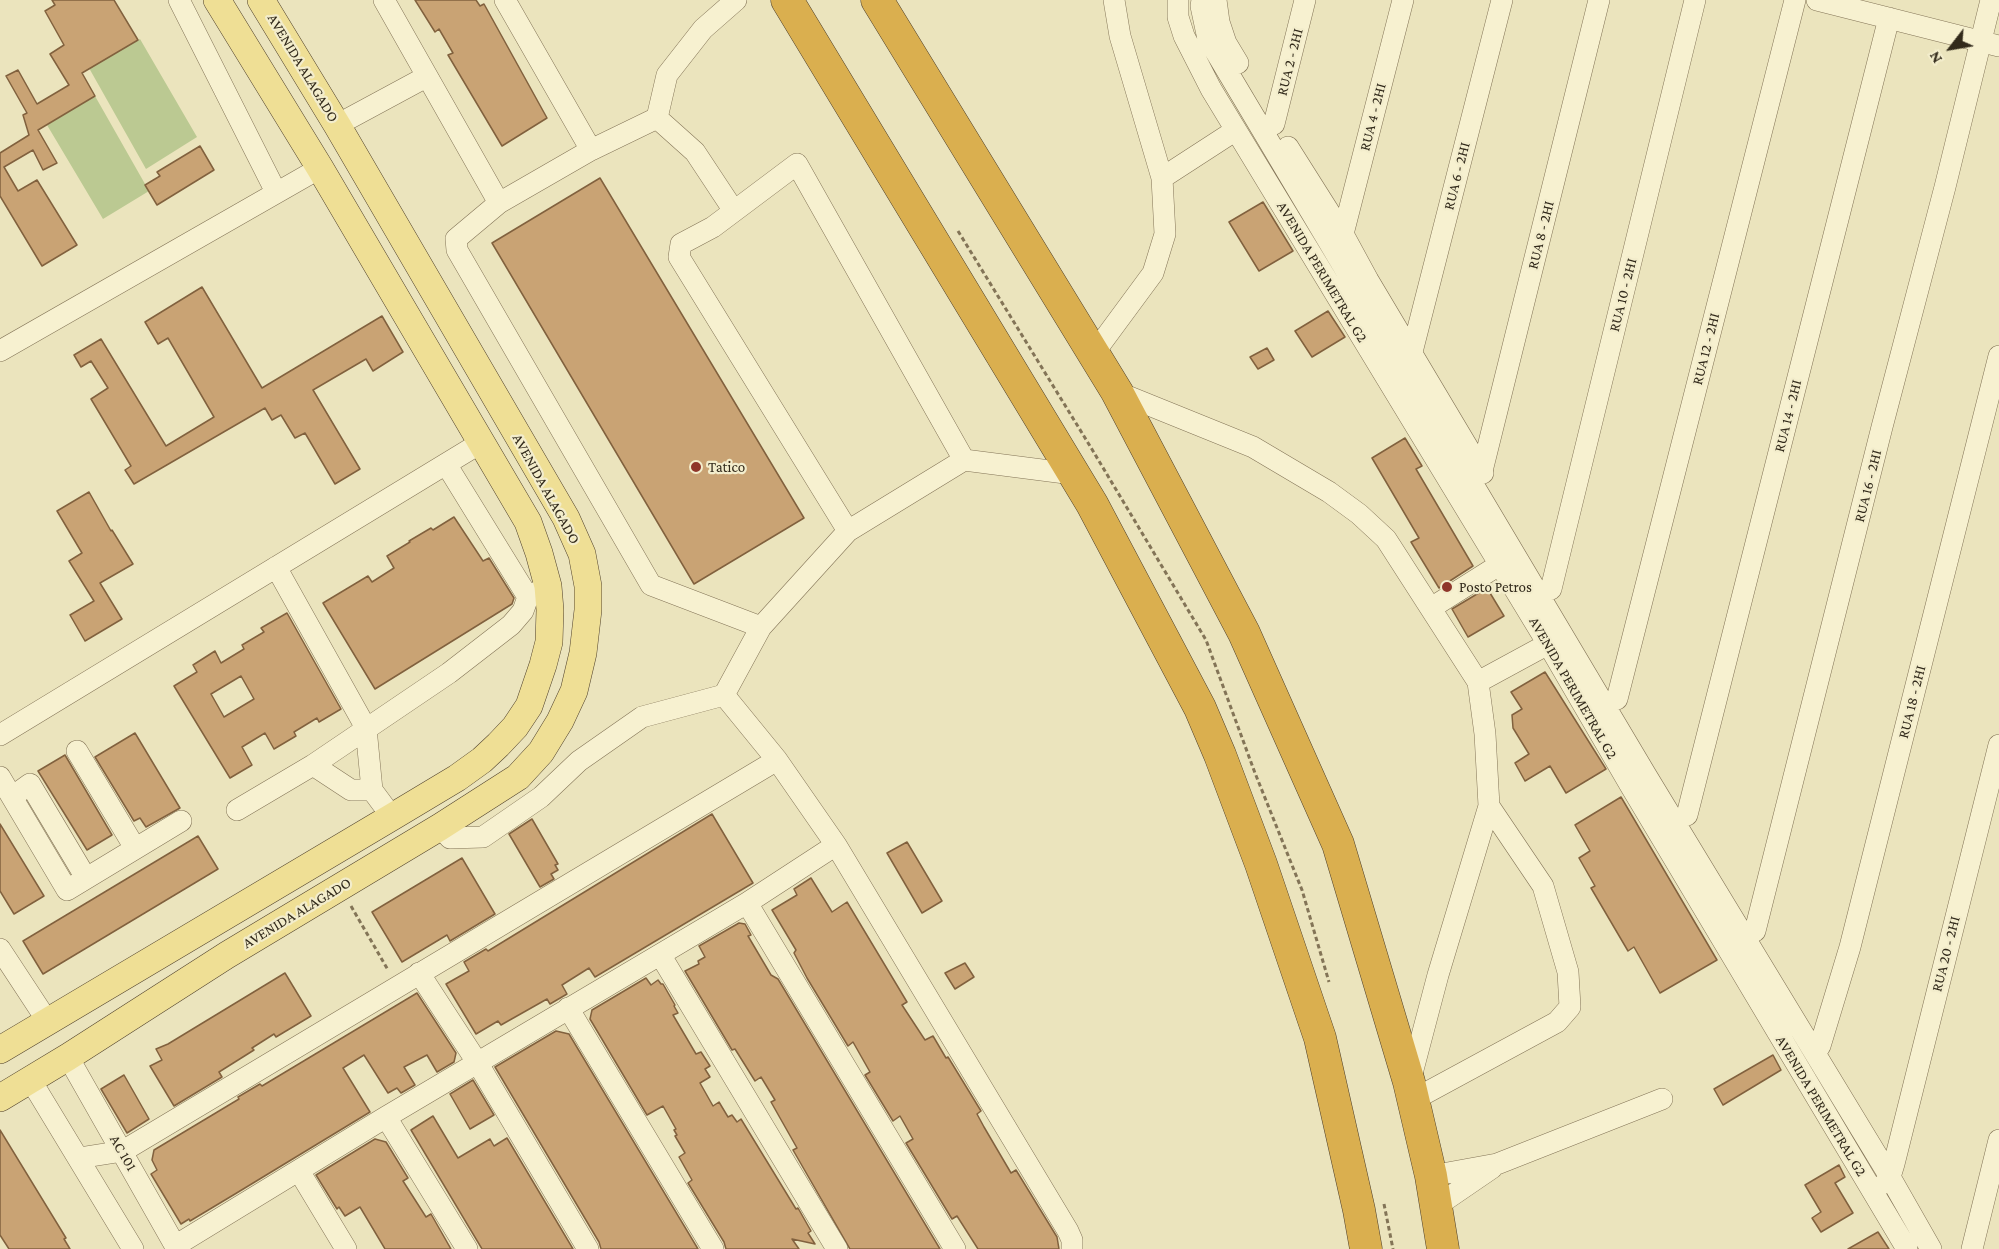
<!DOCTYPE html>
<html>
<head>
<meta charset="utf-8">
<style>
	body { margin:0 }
	#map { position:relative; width:1999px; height:1249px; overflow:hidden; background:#ebe4bd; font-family:"Crimson Pro",serif }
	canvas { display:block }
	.north { position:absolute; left:1921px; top:18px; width:60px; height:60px; -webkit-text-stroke:4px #f3edcc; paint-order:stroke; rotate:239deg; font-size:16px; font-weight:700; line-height:24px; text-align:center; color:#322a1b }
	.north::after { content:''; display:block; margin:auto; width:21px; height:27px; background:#322a1b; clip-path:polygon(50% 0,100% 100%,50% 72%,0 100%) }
</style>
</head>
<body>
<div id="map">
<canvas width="1999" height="1249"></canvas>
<div class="north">N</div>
</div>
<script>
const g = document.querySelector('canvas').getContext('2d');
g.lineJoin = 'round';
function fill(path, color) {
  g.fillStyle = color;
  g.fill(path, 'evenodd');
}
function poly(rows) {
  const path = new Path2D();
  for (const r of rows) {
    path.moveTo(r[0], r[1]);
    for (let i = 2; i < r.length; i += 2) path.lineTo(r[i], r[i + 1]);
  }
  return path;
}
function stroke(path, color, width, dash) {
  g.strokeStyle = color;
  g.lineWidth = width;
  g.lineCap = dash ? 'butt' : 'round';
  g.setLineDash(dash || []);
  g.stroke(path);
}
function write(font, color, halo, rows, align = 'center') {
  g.font = font + ' "Crimson Pro",serif';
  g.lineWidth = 4.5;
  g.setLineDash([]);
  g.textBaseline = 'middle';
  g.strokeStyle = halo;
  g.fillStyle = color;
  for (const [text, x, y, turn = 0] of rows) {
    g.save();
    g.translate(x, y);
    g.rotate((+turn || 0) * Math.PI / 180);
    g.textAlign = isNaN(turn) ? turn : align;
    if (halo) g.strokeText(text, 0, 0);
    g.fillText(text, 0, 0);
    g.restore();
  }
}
fill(poly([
	[140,39,197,137,146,169,89,68],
	[95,96,149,191,103,219,47,125]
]), '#bbc992');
const building = poly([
	[52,0,114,0,138,40,82,73,95,96,38,130,57,163,43,170,33,150,4,167,18,191,37,180,77,245,42,266,0,196,0,153,29,135,23,115,27,113,6,76,18,70,37,104,69,85,50,54,64,45,45,11,55,5,52,0],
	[415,0,476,0,480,6,484,4,547,118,502,146,448,55,453,53,439,29,435,32,415,0],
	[200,146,214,170,157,205,145,185,160,176,157,172,200,146],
	[600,178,804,518,694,584,492,243,600,178],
	[1263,202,1293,251,1259,271,1229,222,1263,202],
	[202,287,262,388,382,316,403,352,373,371,366,359,313,390,360,469,335,484,305,433,295,438,281,415,272,420,265,408,134,484,125,470,131,466,91,399,108,388,91,361,81,367,74,355,101,339,166,446,214,417,168,338,158,344,145,322,202,287],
	[1328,311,1345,337,1312,357,1295,331,1328,311],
	[1267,348,1274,360,1258,369,1250,357,1267,348],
	[1405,438,1422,466,1416,469,1473,566,1439,588,1411,542,1419,538,1372,458,1405,438],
	[89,492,111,531,112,530,133,564,100,583,122,619,85,641,70,615,94,601,69,561,82,553,57,511,89,492],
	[454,517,483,561,489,558,514,598,512,604,375,689,323,603,368,576,372,582,394,568,387,556,410,542,409,541,431,528,433,530,454,517],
	[1487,588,1504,616,1468,637,1452,609,1487,588],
	[287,613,341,709,319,722,317,718,294,732,296,736,274,749,265,733,242,747,252,765,230,778,174,686,197,672,193,665,215,651,221,663,244,649,242,645,264,632,261,628,287,613],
	[241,676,254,699,224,717,211,694,241,676],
	[1545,672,1606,769,1566,793,1550,766,1525,781,1515,763,1529,754,1513,728,1512,715,1522,709,1511,692,1545,672],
	[135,733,180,808,146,827,140,818,134,821,95,757,135,733],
	[65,755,112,835,87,850,38,771,65,755],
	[1621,797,1717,960,1660,993,1634,947,1628,951,1591,888,1595,886,1579,858,1590,851,1575,825,1621,797],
	[712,814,753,883,595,977,589,968,562,985,567,994,550,1004,547,999,501,1025,498,1021,476,1034,446,984,469,971,464,962,486,949,488,951,712,814],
	[532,819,558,864,555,865,558,870,551,874,554,879,540,887,509,834,532,819],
	[0,824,44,896,14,914,0,891,0,824],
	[198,836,218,869,43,974,23,941,198,836],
	[907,842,942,901,922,913,887,853,907,842],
	[462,858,495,914,450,941,447,935,402,962,372,912,462,858],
	[811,878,832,912,847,902,907,1002,902,1005,925,1040,933,1036,946,1058,948,1057,981,1111,977,1114,984,1127,1011,1173,1016,1170,1057,1237,1059,1249,978,1249,957,1216,952,1219,906,1143,913,1139,900,1116,893,1121,865,1075,870,1072,853,1042,848,1046,807,978,794,953,796,950,772,910,797,895,794,889,811,878],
	[739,923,745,924,751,935,748,936,771,975,778,979,940,1249,850,1249,793,1150,797,1148,771,1102,775,1100,761,1077,755,1081,735,1049,732,1050,685,971,699,964,698,961,705,957,699,946,739,923],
	[965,963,974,977,955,989,945,973,965,963],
	[285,973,311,1016,276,1037,274,1034,252,1048,254,1050,219,1072,222,1077,174,1106,150,1066,162,1060,156,1049,168,1044,285,973],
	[646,978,651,985,658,980,661,984,663,984,675,1005,674,1006,678,1013,673,1015,696,1054,701,1052,710,1066,705,1069,710,1077,700,1083,713,1106,719,1102,728,1117,732,1115,737,1122,741,1119,796,1209,798,1208,811,1231,808,1233,815,1244,792,1239,799,1249,726,1249,724,1242,688,1183,692,1180,679,1157,685,1153,675,1136,677,1135,674,1130,676,1129,663,1106,647,1115,590,1019,592,1010,646,978],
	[417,993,456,1053,454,1062,437,1072,427,1055,404,1067,415,1085,401,1093,397,1088,388,1093,364,1055,343,1068,370,1112,235,1194,190,1221,189,1219,181,1224,151,1174,157,1170,152,1160,154,1150,239,1099,238,1097,260,1084,262,1086,417,993],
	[556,1031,569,1034,698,1249,601,1249,599,1242,495,1067,556,1031],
	[1773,1055,1781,1070,1723,1105,1714,1089,1773,1055],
	[124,1075,149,1119,127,1133,101,1089,124,1075],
	[473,1080,494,1115,470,1129,450,1094,473,1080],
	[433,1116,458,1158,490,1139,494,1146,507,1138,573,1249,482,1249,411,1130,433,1116],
	[0,1130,66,1238,64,1239,70,1249,9,1249,0,1235,0,1130],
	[375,1139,386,1142,408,1178,403,1181,426,1217,431,1214,451,1249,385,1249,360,1207,345,1216,339,1207,337,1209,316,1175,375,1139],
	[1839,1165,1845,1177,1835,1183,1853,1213,1821,1232,1812,1218,1821,1212,1805,1185,1839,1165],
	[1878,1232,1889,1249,1848,1249,1878,1232]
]);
fill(building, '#c9a374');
stroke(building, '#81613e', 1.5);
const minor = poly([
	[179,0,276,192],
	[384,0,499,203,591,150,657,118,695,152,734,211],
	[505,0,591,150],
	[1178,0,1178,17,1184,36,1211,89,1548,644,1630,785,1907,1249],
	[1202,0,1201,6,1208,39,1646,775,1890,1177,1931,1249],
	[1216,0,1219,22,1226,43,1238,63],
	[1817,0,1999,46],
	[657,118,667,75,703,29,736,0],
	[1274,124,1305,0],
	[337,125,426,77],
	[1288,147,1343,234,1368,280,1483,473],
	[1162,178,1236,130],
	[499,203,456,239,457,250,651,585,761,627],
	[1343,234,1403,0],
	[0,351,320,168],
	[1412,352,1502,0],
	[1094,353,1153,273,1165,234,1162,178,1120,36,1114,0],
	[1117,392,1253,447,1329,492,1359,514,1386,539,1478,682,1485,734,1489,806,1438,975,1410,1081],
	[446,464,528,597],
	[1482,471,1599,0],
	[848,531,679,257,681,244,713,227,797,164,964,460],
	[276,567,366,728,372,790,392,817],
	[1551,589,1695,0],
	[1431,608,1499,565],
	[1478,682,1548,644],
	[724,695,777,760,836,845],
	[1617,699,1795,0],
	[0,735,482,442],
	[77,751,135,848],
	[313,765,351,790,372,790],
	[0,777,67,890,181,821],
	[12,797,30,784,86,878],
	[237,810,313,765,449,673,511,625,523,611,528,597,548,586],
	[1687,815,1889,18],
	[440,827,450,838,483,837,541,797,579,761,642,717,724,695,761,627,848,531,964,460,1073,474],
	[747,903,955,1249],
	[1755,931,1882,427,1945,187,1991,0],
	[0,949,48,1022],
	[661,956,837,1249],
	[419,973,477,1062,588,1249],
	[568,1008,713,1249],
	[1820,1046,1850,947,1999,356],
	[68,1057,177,1249],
	[30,1079,133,1249],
	[1413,1100,1557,1022,1570,1007,1568,972,1543,886,1489,806],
	[386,1117,467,1249],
	[79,1158,123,1151,777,760],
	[299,1171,346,1249],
	[1431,1176,1497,1164,1662,1099],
	[1885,1183,1890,1177,1894,1164,1999,745],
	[1435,1207,1492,1168],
	[175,1246,386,1117,747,903,836,845,1068,1231,1072,1240,1072,1249],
	[1972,1249,1999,1140]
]);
const major = poly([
	[0,1050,392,817,457,778,482,760,498,745,515,727,529,706,543,665,549,642,550,610,548,586,539,553,528,522,320,168,217,0],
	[0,1098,68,1057,227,955,440,827,518,777,541,752,560,721,574,691,583,653,588,610,588,586,582,554,566,518,337,125,261,0]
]);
const highway = poly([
	[787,0,1092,504,1200,708,1220,755,1261,864,1320,1038,1359,1210,1366,1249],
	[877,0,1117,392,1244,633,1338,844,1409,1082,1431,1176,1443,1249]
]);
stroke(minor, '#837457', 22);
stroke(major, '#50412c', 28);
stroke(highway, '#50412c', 33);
stroke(poly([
	[958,231,1090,446,1206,640,1255,773,1302,890,1329,982],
	[351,906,388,970],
	[1384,1204,1393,1249]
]), '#837457', 3, [4.5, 3]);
stroke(minor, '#f7f1d0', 21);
stroke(major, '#efdf95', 27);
stroke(highway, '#daaf4f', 32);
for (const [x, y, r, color] of [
	[696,467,6,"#8f362a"],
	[1447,587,6,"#8f362a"]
]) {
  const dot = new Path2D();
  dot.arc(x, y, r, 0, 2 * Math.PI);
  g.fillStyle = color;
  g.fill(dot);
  stroke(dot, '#f3edcc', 2);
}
write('15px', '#322a1b', '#f3edcc', [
	["RUA 2 - 2HI",1290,62,-76],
	["AVENIDA ALAGADO",303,68,59],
	["RUA 4 - 2HI",1373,117,-76],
	["RUA 6 - 2HI",1457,176,-76],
	["RUA 8 - 2HI",1541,235,-76],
	["AVENIDA PERIMETRAL G2",1322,272,59],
	["RUA 10 - 2HI",1623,295,-76],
	["RUA 12 - 2HI",1706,349,-76],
	["RUA 14 - 2HI",1788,416,-76],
	["RUA 16 - 2HI",1868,486,-76],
	["AVENIDA ALAGADO",546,489,61],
	["AVENIDA PERIMETRAL G2",1573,688,60],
	["RUA 18 - 2HI",1912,702,-76],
	["AVENIDA ALAGADO",297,913,-31],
	["RUA 20 - 2HI",1946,954,-76],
	["AVENIDA PERIMETRAL G2",1821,1106,59],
	["AC 101",123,1153,60]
]);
write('15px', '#322a1b', '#f3edcc', [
	["Tatico",708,467],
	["Posto Petros",1459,587]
], 'left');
</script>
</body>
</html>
